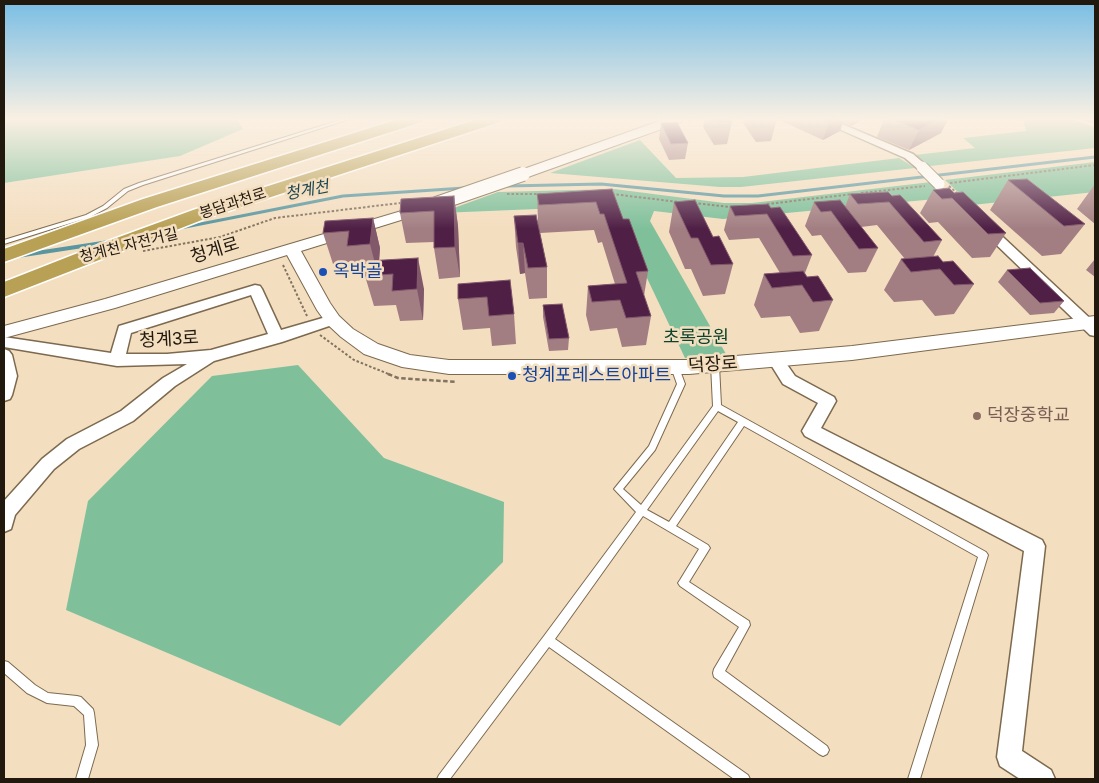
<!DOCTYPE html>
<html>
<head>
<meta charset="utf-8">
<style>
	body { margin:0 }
	#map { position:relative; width:1099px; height:783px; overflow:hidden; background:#f4dec0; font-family:Helvetica,sans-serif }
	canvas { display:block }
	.frame { position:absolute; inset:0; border:5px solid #21190e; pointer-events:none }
</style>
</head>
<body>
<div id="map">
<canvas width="1099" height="783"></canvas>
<div class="frame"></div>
</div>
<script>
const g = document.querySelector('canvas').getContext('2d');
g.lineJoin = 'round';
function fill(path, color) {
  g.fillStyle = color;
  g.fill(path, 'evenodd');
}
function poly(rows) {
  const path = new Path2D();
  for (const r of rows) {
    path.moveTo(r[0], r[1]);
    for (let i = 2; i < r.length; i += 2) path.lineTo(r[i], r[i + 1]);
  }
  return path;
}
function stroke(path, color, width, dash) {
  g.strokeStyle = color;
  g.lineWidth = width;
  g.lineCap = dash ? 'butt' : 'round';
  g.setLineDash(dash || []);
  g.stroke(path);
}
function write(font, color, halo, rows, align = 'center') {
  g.font = font + ' Helvetica,"Noto Sans KR",sans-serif';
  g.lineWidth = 5;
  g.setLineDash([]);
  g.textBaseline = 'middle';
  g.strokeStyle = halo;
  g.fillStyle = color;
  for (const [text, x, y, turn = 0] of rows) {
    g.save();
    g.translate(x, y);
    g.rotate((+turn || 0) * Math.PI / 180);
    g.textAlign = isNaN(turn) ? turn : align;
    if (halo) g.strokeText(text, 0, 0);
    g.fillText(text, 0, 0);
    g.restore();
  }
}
fill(poly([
	[4,119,237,119,243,129,180,156,4,183],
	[1023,119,1070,119,1095,127,1095,148,930,166,915,155,975,148,963,138,1026,131],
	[640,140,676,178,743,177,899,158,915,168,741,187,720,187,550,173],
	[1095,162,1095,192,972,205,945,180],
	[931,182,946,198,723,219,654,211,650,221,726,354,685,358,617,215,585,207,440,213,498,192,614,189,724,203,752,203],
	[298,365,384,458,504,502,503,562,340,726,66,610,88,501,212,376]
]), '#7fc09b');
stroke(poly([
	[507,186,601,184,724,196,758,196,1095,157],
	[175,229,343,196,464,188]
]), '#5996a0', 3);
stroke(poly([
	[17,256,109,242]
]), '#5996a0', 4);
const service = poly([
	[343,119,350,119,143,185,128,191,107,208,90,217,4,244,4,240,86,215,103,206,124,189,139,183,343,119],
	[715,362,719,365,721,405,986,552,988,555,920,779,908,779,978,557,744,426,676,526,708,545,710,548,689,582,749,621,750,625,725,671,827,746,829,750,827,754,823,756,819,754,714,677,713,673,714,669,739,627,680,586,678,583,680,580,699,549,643,516,555,639,748,775,750,779,734,779,549,647,450,779,437,779,439,775,544,636,636,512,614,489,649,446,677,384,671,367,672,365,678,365,685,384,655,450,623,489,641,505,713,406,711,365,715,362],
	[718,411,738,422,669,522,647,510,718,411],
	[4,661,8,662,35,685,48,693,77,696,81,697,93,709,94,713,98,745,88,779,76,779,86,745,84,715,74,706,47,703,27,693,4,673,4,661]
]);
const minor = poly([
	[816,119,830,119,913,154,928,167,926,169,918,169,905,158,816,119],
	[985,223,989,224,1095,323,1095,336,1090,335,981,230,979,227,981,224,985,223],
	[255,285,260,286,262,289,281,330,333,315,338,317,340,320,338,323,282,342,214,361,175,386,133,421,79,449,54,469,15,515,11,529,4,532,4,501,42,459,67,439,121,411,163,378,187,364,117,366,4,347,4,337,111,353,119,326,255,285],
	[251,295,268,334,211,350,167,354,126,354,131,333,251,295],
	[4,349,9,351,12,355,17,376,12,395,10,399,4,401,4,349],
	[776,354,781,356,795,376,834,397,836,401,821,428,1042,540,1045,546,1022,751,1051,770,1055,779,1020,779,1000,766,997,757,1024,551,805,436,802,431,818,403,783,384,768,360,771,356,776,354]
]);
const tertiary = poly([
	[665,119,683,119,681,122,528,177,523,178,516,174,518,171,665,119],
	[425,204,430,205,432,208,430,211,301,251,330,303,339,316,353,329,378,344,410,355,449,360,689,360,852,346,1095,316,1095,328,852,360,689,374,449,374,402,367,364,354,341,337,327,324,317,310,287,255,115,308,4,338,4,326,105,299,425,204]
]);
const trunk = poly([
	[399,119,424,119,422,122,157,207,4,262,4,249,143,199,399,119],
	[478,119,502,119,500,122,207,218,4,297,4,282,111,240,193,210,478,119]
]);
stroke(service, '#7c694e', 2);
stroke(minor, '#7c694e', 3);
stroke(tertiary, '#7c694e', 2);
stroke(trunk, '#fff', 3);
stroke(poly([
	[688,121,695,119],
	[950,183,1095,165],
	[949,186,958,194],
	[861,193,925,186],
	[507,194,547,194],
	[612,194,679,202],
	[694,203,731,207],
	[767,204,853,194],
	[143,251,220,237,275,218,400,203],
	[283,265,307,316],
	[320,335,354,360,391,375]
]), '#81735f', 2, [2.5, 2]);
stroke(poly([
	[388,374,398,378,457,382]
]), '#81735f', 2.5, [4.5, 2.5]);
fill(service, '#fff');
fill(minor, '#fff');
fill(tertiary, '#fff');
fill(trunk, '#b8a054');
const minorBridge = poly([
	[922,167,939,184]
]);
const tertiaryBridge = poly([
	[436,204,523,174]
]);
stroke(minorBridge, '#7c694e', 13, []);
stroke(tertiaryBridge, '#7c694e', 16, []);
stroke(minorBridge, '#fff', 11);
stroke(tertiaryBridge, '#fff', 14);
fill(poly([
	[705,119,730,119,732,122,727,144,714,145,703,127],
	[744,119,777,119,771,141,756,142,743,123],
	[777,119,862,119,862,120,851,126,843,122,840,131,823,140],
	[884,119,948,119,941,133,909,150,877,137],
	[1079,119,1095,119,1095,124],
	[661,123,688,143,685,159,669,160,659,139],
	[1008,180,1085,224,1061,254,1042,256,990,210],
	[1095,184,1095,224,1077,209],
	[612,189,623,219,648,271,644,296,651,316,646,345,622,347,617,328,590,331,586,315,588,286,615,284,602,242,598,243,594,230,540,233,547,267,547,298,529,299,525,273,520,274,516,247,514,216,538,221,537,194],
	[933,190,954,193,1006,233,990,257,972,258,938,222,929,223,920,213],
	[850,194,892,196,942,240,933,257,943,262,974,284,954,314,935,316,922,300,894,302,884,290,901,259,905,259,877,225,861,227,878,248,866,272,848,273,821,235,812,236,805,226,814,202,845,207],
	[454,196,458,226,460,277,439,279,434,248,434,242,406,243,400,213],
	[674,202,713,237,733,264,725,294,703,296,691,269,685,269,669,232],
	[730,206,771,208,812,255,805,273,807,277,833,300,819,331,800,333,790,316,761,318,754,305,764,274,780,273,759,238,729,240,724,230],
	[373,218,380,248,379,261,424,289,423,320,400,321,396,305,374,306,365,276,356,276,351,262,333,264,323,233],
	[1095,259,1095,277,1086,270],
	[1007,270,1064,301,1054,313,1030,315,998,282],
	[510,280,514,314,516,344,492,346,490,328,463,330,458,299],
	[543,305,569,338,568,350,549,351,543,317]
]), '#a27e82');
fill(poly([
	[835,119,844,119,840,131,823,140,829,122],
	[853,119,862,119,862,120,851,126],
	[939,119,948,119,941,133,909,150,919,130],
	[454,196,458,226,460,277,455,247],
	[373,218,380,248,378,275,370,244],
	[518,243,523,243,525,273,520,274],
	[418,258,424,289,423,320,417,289]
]), '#80586a');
const building = poly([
	[716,119,730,119,732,122,718,122,716,119],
	[822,119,835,119,829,122,822,119],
	[892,119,939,119,919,130,892,119],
	[677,122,688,143,671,144,661,123,677,122],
	[1027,179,1085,224,1064,226,1008,180,1027,179],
	[949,188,954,193,963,192,1006,233,988,234,952,198,942,199,933,190,949,188],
	[612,189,623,219,629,219,648,271,636,272,651,316,626,318,620,300,592,302,588,286,627,283,604,214,600,214,596,202,539,205,537,194,612,189],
	[888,192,892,196,900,195,942,240,924,242,889,202,858,204,850,194,888,192],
	[454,196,455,247,434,248,434,211,400,213,401,199,454,196],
	[695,200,713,237,719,236,733,264,711,265,698,238,691,238,674,202,695,200],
	[840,200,878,248,859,249,831,211,821,212,814,202,840,200],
	[768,204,771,208,780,207,812,255,793,256,767,214,735,216,730,206,768,204],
	[536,215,547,267,528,268,523,243,518,243,514,216,536,215],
	[373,218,370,244,347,246,349,231,323,233,325,221,373,218],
	[938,256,943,262,953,261,974,284,954,285,940,269,911,272,901,259,938,256],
	[418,258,417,289,392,291,393,274,365,276,367,261,418,258],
	[1030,268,1064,301,1040,303,1007,270,1030,268],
	[803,271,807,277,818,276,833,300,813,302,802,285,772,288,764,274,803,271],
	[510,280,514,314,489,316,487,297,458,299,458,284,510,280],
	[562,304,569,338,549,339,543,305,562,304]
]);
fill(building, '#4f1f45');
stroke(building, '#80586a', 1);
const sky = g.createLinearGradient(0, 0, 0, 229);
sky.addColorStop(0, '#78bde4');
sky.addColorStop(0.52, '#faf0e3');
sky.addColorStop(1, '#faf0e300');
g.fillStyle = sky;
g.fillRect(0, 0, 1099, 229);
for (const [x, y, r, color] of [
	[323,272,5,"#1a4fb4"],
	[512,376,5,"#1a4fb4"],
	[977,416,5,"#8d6e63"]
]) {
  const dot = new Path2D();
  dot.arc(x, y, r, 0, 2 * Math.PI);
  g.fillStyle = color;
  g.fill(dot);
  stroke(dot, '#f4dec0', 2);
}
write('15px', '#21190e', '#f4dec0', [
	["봉담과천로",233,204,-18],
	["청계천 자전거길",129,246,-14]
]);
write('italic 16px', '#1c454e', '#f4dec0', [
	["청계천",307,191,-11]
]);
write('18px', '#21190e', '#f4dec0', [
	["청계로",215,251,-17],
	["청계3로",169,340,-3],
	["덕장로",713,365,-4]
]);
write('18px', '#164399', '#f4dec0', [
	["옥박골",333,272],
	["청계포레스트아파트",522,376]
], 'left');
write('18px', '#0c442b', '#f4dec0', [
	["초록공원",696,338]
]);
write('18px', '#785e54', '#f4dec0', [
	["덕장중학교",987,416]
], 'left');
</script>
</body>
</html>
